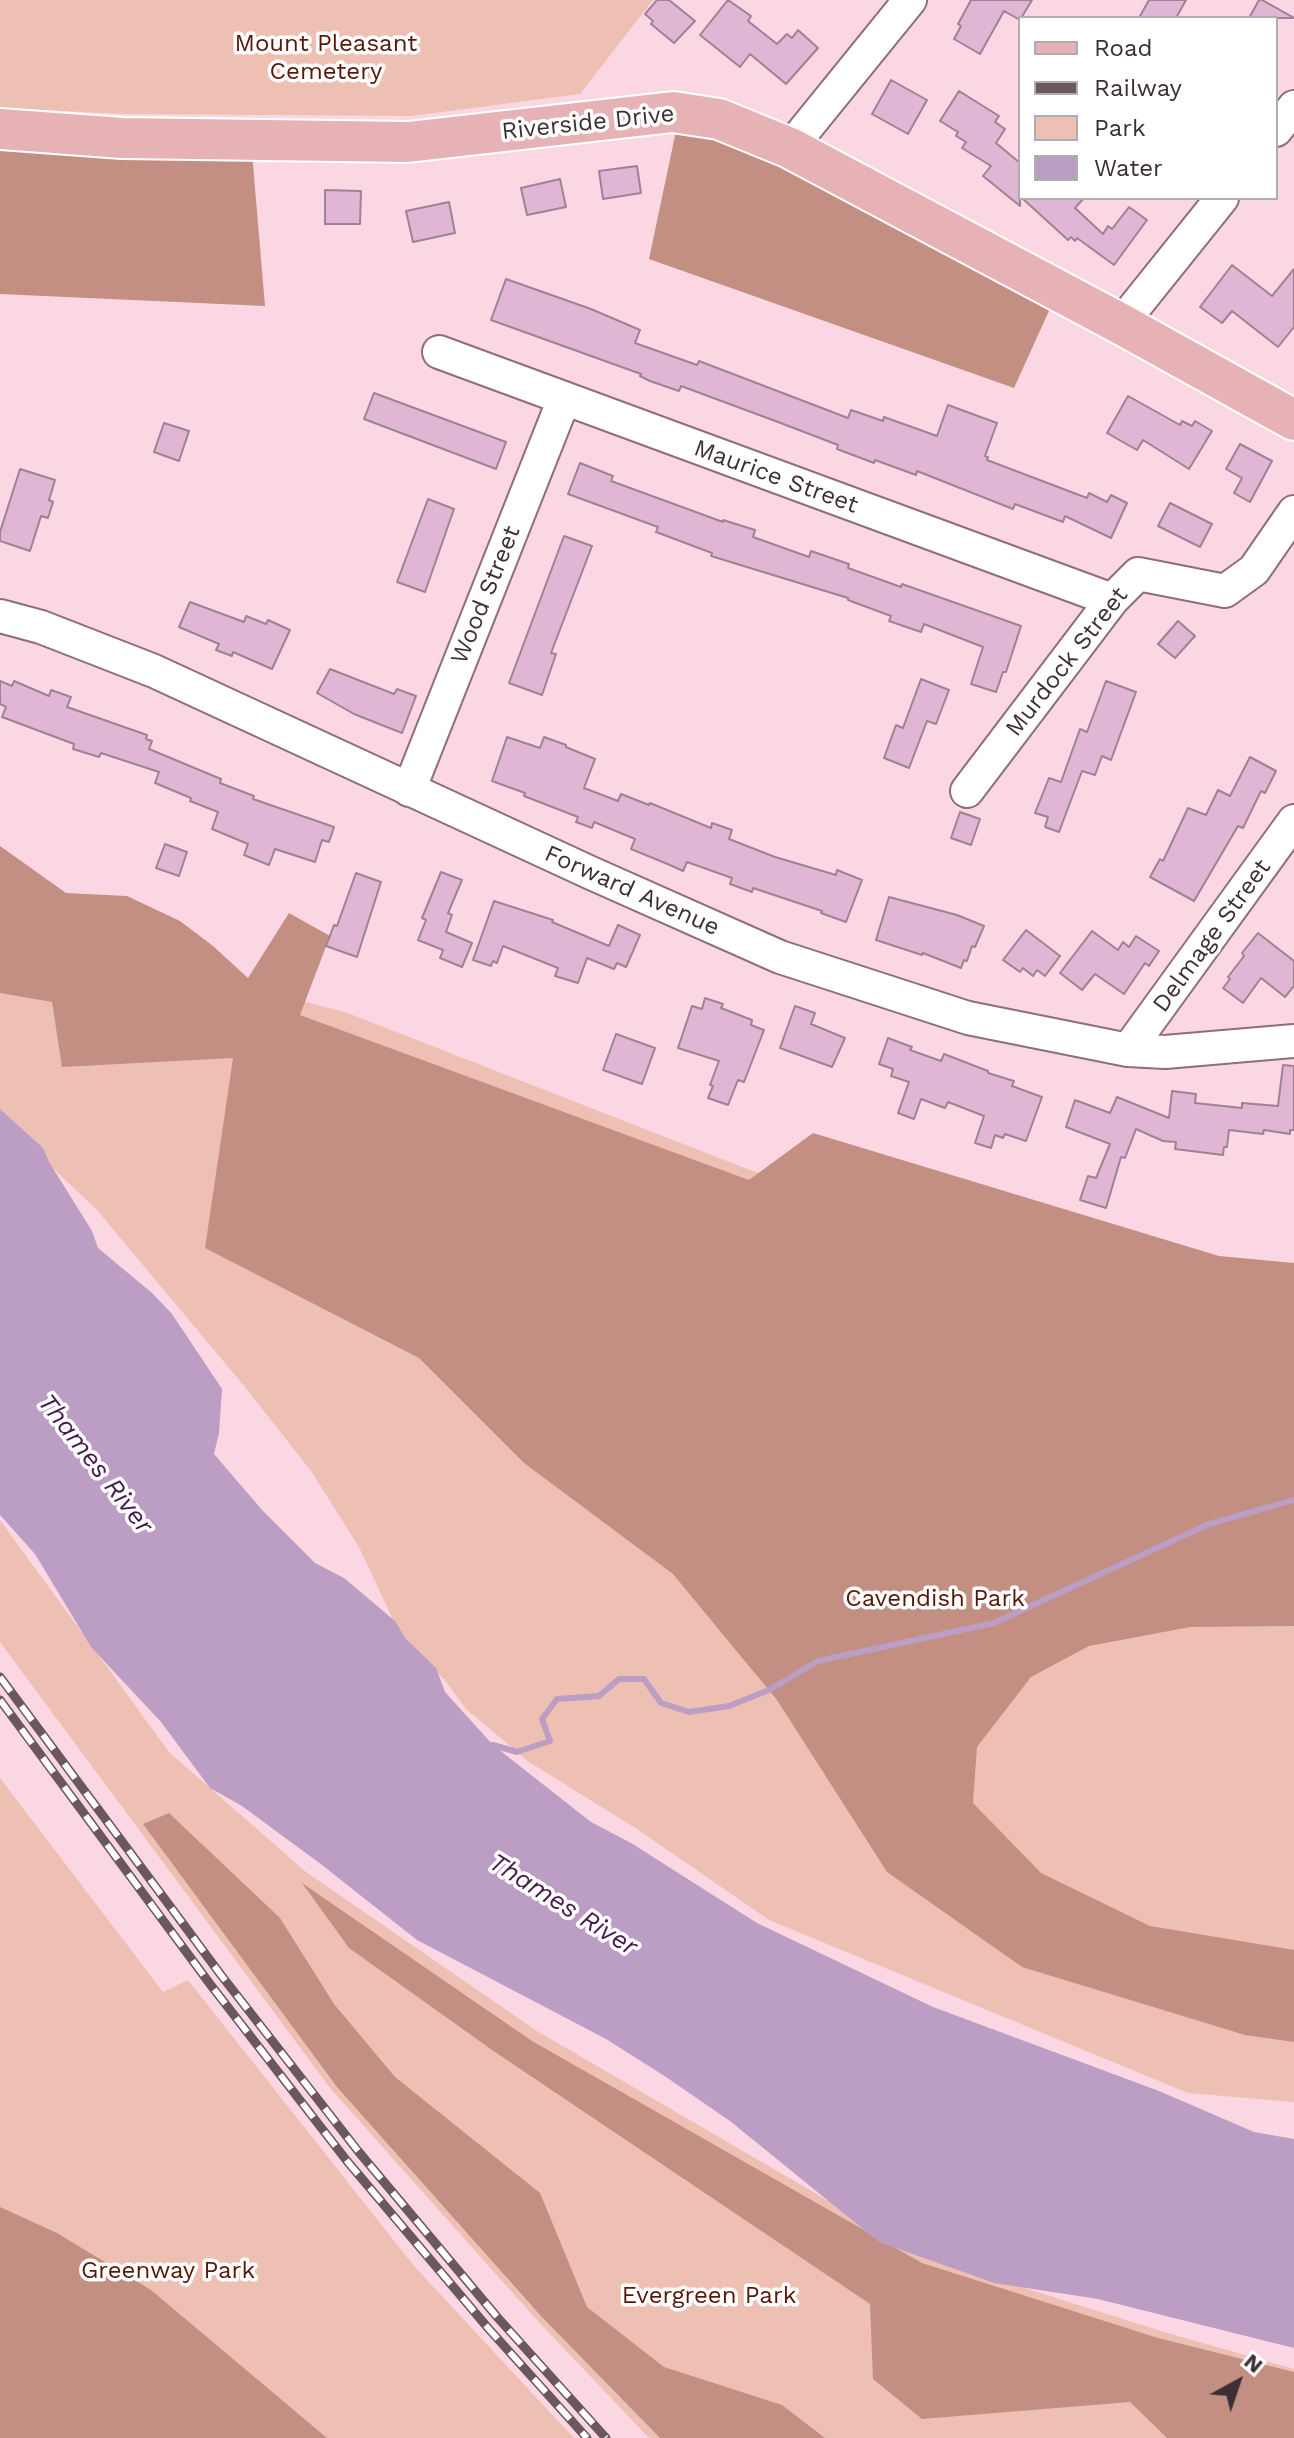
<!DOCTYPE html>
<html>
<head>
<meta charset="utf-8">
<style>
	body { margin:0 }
	#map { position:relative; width:1294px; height:2438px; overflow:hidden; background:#fbd7e3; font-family:"Work Sans",sans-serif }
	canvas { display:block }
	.legend { position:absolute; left:1018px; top:16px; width:260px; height:184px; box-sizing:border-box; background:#fff; border:2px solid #b1acae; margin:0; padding:10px 14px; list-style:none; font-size:24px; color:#3d3034 }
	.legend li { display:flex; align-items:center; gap:16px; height:40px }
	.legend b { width:40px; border:2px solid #b1acae }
	.north { position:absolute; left:1198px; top:2342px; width:80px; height:80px; -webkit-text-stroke:6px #fff; paint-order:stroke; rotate:40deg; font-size:22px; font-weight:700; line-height:32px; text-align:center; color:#3d3034 }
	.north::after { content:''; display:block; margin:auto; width:28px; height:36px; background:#3d3034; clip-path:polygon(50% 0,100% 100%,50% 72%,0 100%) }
</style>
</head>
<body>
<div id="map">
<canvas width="1294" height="2438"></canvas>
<ul class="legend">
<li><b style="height:10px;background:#e6b2b6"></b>Road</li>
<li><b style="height:10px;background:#6a585e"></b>Railway</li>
<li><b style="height:22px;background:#eec0b4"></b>Park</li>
<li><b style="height:22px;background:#bc9dc4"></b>Water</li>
</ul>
<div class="north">N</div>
</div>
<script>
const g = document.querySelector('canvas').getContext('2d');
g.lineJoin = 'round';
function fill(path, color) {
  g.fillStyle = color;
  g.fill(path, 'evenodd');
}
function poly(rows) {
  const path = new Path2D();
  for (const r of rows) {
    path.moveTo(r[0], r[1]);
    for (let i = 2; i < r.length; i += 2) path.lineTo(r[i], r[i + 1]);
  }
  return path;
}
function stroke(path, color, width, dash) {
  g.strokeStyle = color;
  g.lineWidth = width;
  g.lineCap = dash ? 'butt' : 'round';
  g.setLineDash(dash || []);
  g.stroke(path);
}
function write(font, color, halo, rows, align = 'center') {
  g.font = font + ' "Work Sans",sans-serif';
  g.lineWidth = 7;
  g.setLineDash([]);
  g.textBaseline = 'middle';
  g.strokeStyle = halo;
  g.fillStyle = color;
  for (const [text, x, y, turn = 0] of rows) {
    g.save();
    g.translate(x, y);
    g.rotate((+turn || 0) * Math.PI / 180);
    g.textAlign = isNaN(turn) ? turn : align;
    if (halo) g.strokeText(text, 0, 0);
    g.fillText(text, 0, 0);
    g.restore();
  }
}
fill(poly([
	[0,0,653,0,580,94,411,116,124,114,0,108],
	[0,925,345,1012,750,1170,1011,1250,1294,1280,1294,2102,1188,2093,769,1920,637,1829,529,1762,466,1709,444,1679,404,1643,359,1547,311,1471,245,1387,97,1210,19,1136,0,1127],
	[0,1520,169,1752,306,1872,537,2031,923,2256,1161,2331,1294,2369,1294,2438,649,2438,535,2318,330,2088,0,1642],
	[0,1778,163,1992,188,1980,414,2266,574,2438,0,2438]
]), '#eec0b4');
fill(poly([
	[676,131,716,136,796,167,1053,302,1014,388,649,259],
	[0,142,252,153,265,306,0,294],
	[0,846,66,893,127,896,180,921,213,946,248,978,289,913,330,936,300,1015,749,1180,813,1133,1219,1256,1294,1263,1294,1626,1190,1627,1089,1646,1031,1677,977,1747,973,1803,1041,1873,1150,1926,1294,1950,1294,2042,1245,2035,1022,1967,887,1872,777,1700,673,1574,524,1463,419,1358,205,1248,233,1058,62,1067,52,1002,0,993],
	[169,1813,280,1918,334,2004,395,2077,540,2193,587,2307,664,2367,782,2405,825,2438,660,2438,541,2316,337,2087,143,1824],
	[302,1883,532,2041,922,2263,1158,2338,1294,2372,1294,2438,1167,2438,1130,2402,922,2419,873,2379,870,2304,492,2050,349,1948],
	[0,2207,57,2233,151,2290,327,2438,0,2438]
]), '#c38f83');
fill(poly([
	[0,1109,43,1148,49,1162,92,1231,98,1248,152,1293,172,1314,222,1389,219,1433,214,1454,263,1511,315,1563,344,1578,395,1621,406,1639,436,1668,445,1692,493,1745,591,1822,631,1843,757,1923,933,2007,1159,2091,1254,2132,1294,2139,1294,2348,1098,2299,994,2283,879,2242,730,2121,666,2077,606,2039,417,1940,322,1865,242,1806,210,1788,161,1722,91,1647,35,1554,0,1515]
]), '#bc9dc4');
stroke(poly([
	[487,1746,493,1745,517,1752,550,1741,542,1719,557,1699,599,1696,619,1679,644,1679,661,1703,689,1712,729,1706,769,1690,818,1661,994,1623,1209,1524,1294,1500]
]), '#bc9dc4', 6);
const building = poly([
	[657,0,669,0,695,21,674,43,651,24,653,21,645,14,657,0],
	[728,0,751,16,748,21,777,44,787,34,792,38,798,30,818,48,786,84,750,54,740,67,700,35,728,0],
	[971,0,1032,0,1020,20,1004,11,980,54,954,39,961,26,958,24,971,0],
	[1149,0,1186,0,1176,18,1139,18,1149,0],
	[1259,0,1262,0,1294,18,1249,18,1259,0],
	[891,80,927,100,908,134,872,114,891,80],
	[959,91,999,116,995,122,1005,129,996,143,1020,163,1020,206,983,176,991,166,962,148,966,142,956,136,958,132,940,121,959,91],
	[637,166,641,193,603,199,599,171,637,166],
	[560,179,566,207,527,215,521,188,560,179],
	[325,190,361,191,360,224,325,224,325,190],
	[1022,198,1084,198,1075,208,1103,234,1108,226,1112,229,1129,207,1147,220,1114,265,1077,238,1075,241,1071,237,1068,240,1022,198],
	[449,202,455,233,413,242,406,211,449,202],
	[1232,265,1272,296,1294,269,1294,327,1278,347,1232,311,1222,323,1200,307,1232,265],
	[506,279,591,309,640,330,635,343,697,365,699,361,848,418,851,410,883,421,884,417,937,436,948,405,997,423,985,456,988,457,987,460,1087,498,1089,493,1107,502,1111,495,1127,503,1111,538,1065,516,1063,522,1015,504,1013,509,917,471,916,475,875,460,874,463,837,449,838,445,778,422,681,386,679,391,650,381,640,376,641,374,491,320,506,279],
	[374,393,506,442,496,469,364,419,374,393],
	[1128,396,1180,425,1182,421,1192,426,1195,421,1212,431,1189,469,1143,440,1137,450,1107,433,1128,396],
	[164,423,189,431,179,461,154,452,164,423],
	[1240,444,1272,461,1250,502,1234,493,1242,478,1226,469,1240,444],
	[580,463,613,476,611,481,723,522,723,520,755,530,753,537,809,557,811,551,849,564,848,568,901,587,902,584,1021,626,1006,672,1003,672,996,692,971,684,983,647,924,624,921,632,889,621,891,616,848,600,848,598,711,556,712,553,656,532,658,527,568,494,580,463],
	[20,469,55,480,49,500,53,502,48,518,41,516,30,551,0,541,0,532,20,469],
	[428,499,454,509,425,592,397,582,428,499],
	[1170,503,1212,524,1200,547,1158,526,1170,503],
	[564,536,592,546,551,653,556,654,542,695,509,683,564,536],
	[190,602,244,622,246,616,266,624,268,620,290,630,272,669,233,652,232,656,216,650,219,644,179,627,190,602],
	[1178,621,1195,636,1175,658,1158,644,1178,621],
	[330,669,394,694,397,689,416,696,402,733,354,714,317,693,330,669],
	[921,679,949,690,936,724,927,721,909,768,884,758,896,725,903,728,921,679],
	[0,681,12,686,14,681,49,696,51,690,71,697,67,707,147,735,146,739,152,741,149,749,221,779,220,783,254,796,253,799,334,827,329,842,322,840,315,862,275,849,269,865,244,855,248,844,212,829,218,812,190,801,191,798,155,783,159,772,101,753,99,757,73,749,74,744,2,717,6,707,0,704,0,681],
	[1106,681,1136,692,1111,760,1102,756,1095,775,1082,771,1059,832,1045,827,1048,817,1035,813,1049,778,1061,782,1080,729,1087,732,1106,681],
	[507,737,540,748,544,737,566,745,566,747,595,759,584,788,618,801,621,794,649,805,650,803,711,828,712,823,732,830,729,839,775,857,836,875,837,870,862,880,846,922,821,913,822,911,753,888,752,892,730,884,732,878,687,862,683,871,670,865,631,849,635,839,594,822,592,828,576,822,578,817,524,796,525,793,492,781,507,737],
	[1250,757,1276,771,1265,793,1261,791,1243,828,1238,826,1194,901,1150,877,1160,859,1163,861,1188,808,1206,815,1218,790,1230,796,1250,757],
	[960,812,980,819,971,845,951,838,960,812],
	[165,844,187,852,179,876,156,868,165,844],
	[441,872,462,880,448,913,452,915,446,932,472,943,462,967,440,958,443,950,418,940,426,920,422,918,441,872],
	[356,873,381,882,357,957,326,946,334,925,337,926,356,873],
	[889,897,957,915,984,926,975,947,972,946,967,961,964,960,961,968,923,953,922,955,876,940,889,897],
	[494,901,553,920,552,922,609,946,618,925,640,935,626,967,617,963,614,969,587,958,578,983,555,976,558,968,503,946,497,963,493,961,491,966,473,960,494,901],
	[1026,930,1060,956,1045,976,1037,970,1033,976,1023,968,1020,972,1003,960,1026,930],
	[1092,931,1118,950,1123,942,1129,947,1136,936,1159,951,1149,966,1145,963,1124,994,1095,974,1082,990,1060,973,1092,931],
	[1258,933,1294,961,1294,986,1285,997,1261,978,1243,1003,1223,988,1230,979,1228,977,1244,956,1242,953,1258,933],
	[705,998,723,1004,721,1008,752,1020,751,1025,764,1030,744,1082,738,1080,728,1105,708,1098,713,1086,710,1085,719,1061,678,1048,692,1006,702,1009,705,998],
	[795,1006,815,1013,811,1024,845,1038,832,1067,780,1048,795,1006],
	[616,1034,655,1048,642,1084,603,1070,616,1034],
	[888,1038,912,1047,910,1050,941,1061,944,1054,988,1071,988,1073,1014,1081,1012,1086,1042,1097,1026,1141,1005,1134,1003,1138,995,1135,991,1148,975,1143,984,1116,948,1102,945,1108,921,1099,914,1119,898,1113,909,1082,891,1076,893,1069,879,1064,888,1038],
	[1283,1065,1294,1066,1294,1130,1290,1130,1290,1134,1264,1130,1263,1134,1229,1130,1227,1147,1224,1147,1223,1155,1175,1149,1176,1142,1163,1141,1136,1129,1125,1158,1121,1157,1106,1208,1080,1200,1088,1176,1096,1178,1110,1144,1066,1127,1075,1100,1110,1113,1117,1097,1169,1118,1172,1091,1196,1094,1195,1103,1242,1108,1242,1103,1278,1106,1283,1065]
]);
fill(building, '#e1b5d4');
stroke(building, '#9e8295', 2);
const minor = poly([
	[1276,130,1294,107],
	[790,148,910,0],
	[1121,324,1222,198],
	[439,352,1112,600],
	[0,616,41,627,154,671,591,873,780,957,968,1018,1128,1050,1165,1052,1294,1041],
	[409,790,564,399],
	[967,791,1112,600,1138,574,1225,591,1254,570,1294,512],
	[1128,1050,1294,821]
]);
const major = poly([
	[0,129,122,138,408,142,673,112,719,119,790,148,1121,324,1294,420]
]);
stroke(minor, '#8e6e79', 36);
stroke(major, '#fff', 44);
stroke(minor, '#fff', 32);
stroke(major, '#e6b2b6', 40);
const rail = poly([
	[0,1677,221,1975,358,2151,498,2318,606,2438],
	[0,1700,210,1984,347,2161,488,2328,587,2438]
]);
stroke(rail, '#6a585e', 9);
stroke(rail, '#fff', 6, [18]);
write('24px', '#57180a', '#fff', [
	["Mount Pleasant",326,44],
	["Cemetery",326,72],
	["Cavendish Park",935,1599],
	["Greenway Park",168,2271],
	["Evergreen Park",709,2296]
]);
write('24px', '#3d3034', '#fff', [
	["Riverside Drive",588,123,-6],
	["Maurice Street",776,477,20],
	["Wood Street",486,595,-68],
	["Murdock Street",1067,662,-52],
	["Forward Avenue",632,891,24],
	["Delmage Street",1212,936,-54]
]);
write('italic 26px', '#451d4f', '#fff', [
	["Thames River",95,1464,52],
	["Thames River",563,1905,32]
]);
</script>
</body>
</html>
